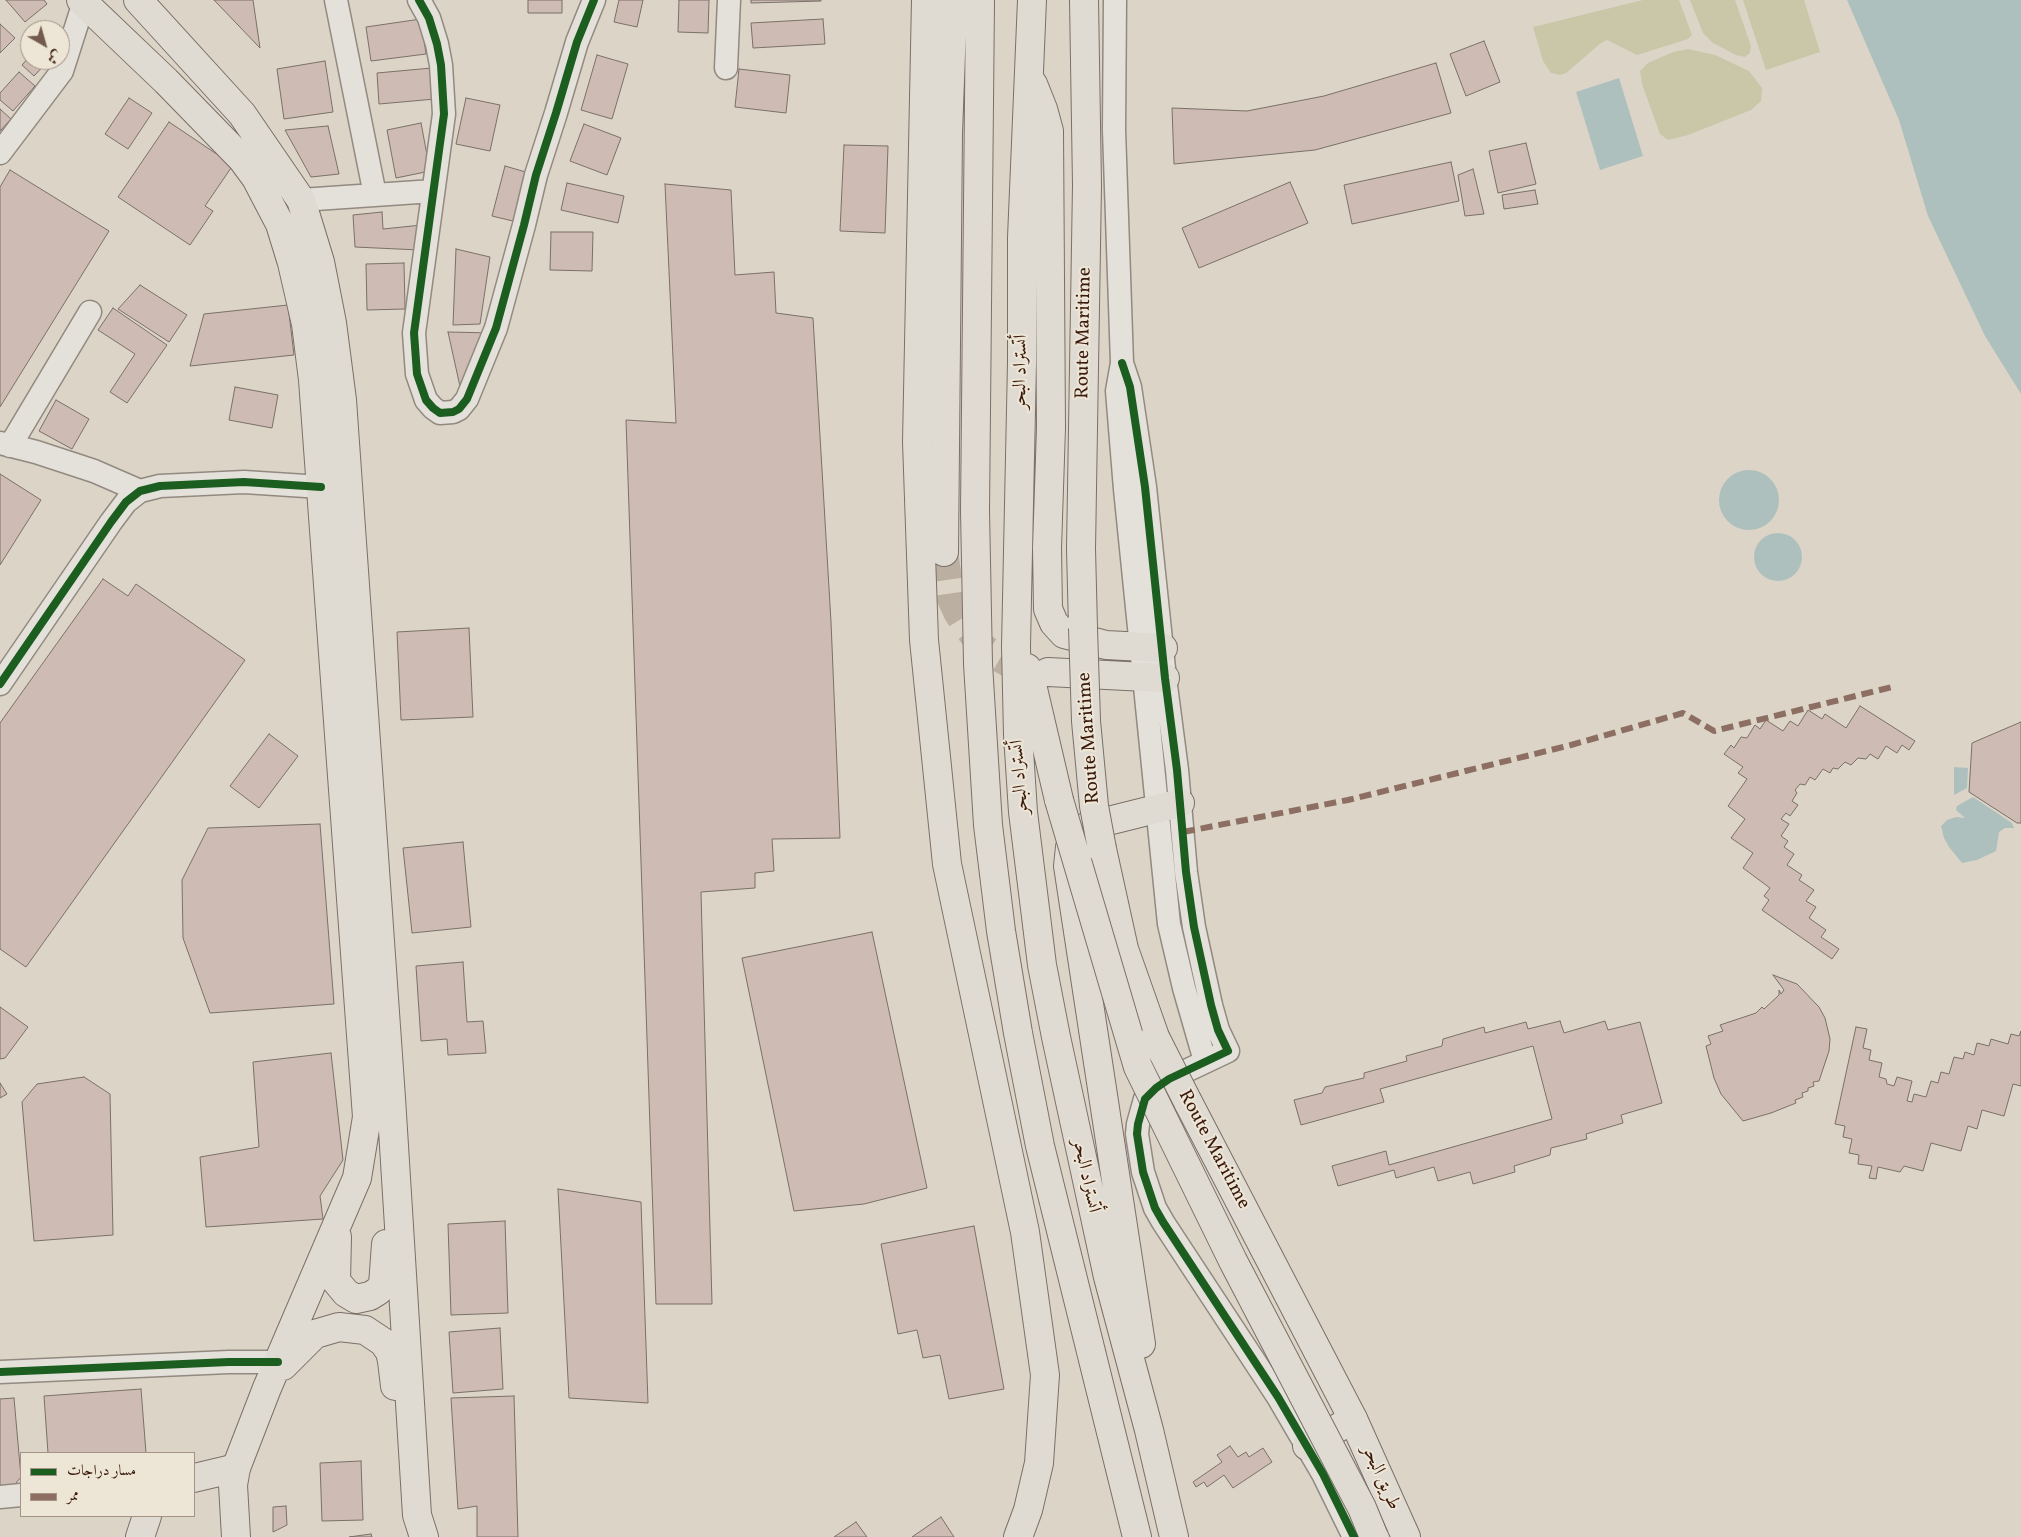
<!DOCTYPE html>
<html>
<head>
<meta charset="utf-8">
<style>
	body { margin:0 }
	#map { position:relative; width:2021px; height:1537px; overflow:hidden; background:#dcd4c6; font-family:Vollkorn,Amiri,serif }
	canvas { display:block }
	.legend { position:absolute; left:20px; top:1452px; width:175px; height:65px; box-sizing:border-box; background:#ede5d5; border:1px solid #a59385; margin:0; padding:6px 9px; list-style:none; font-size:15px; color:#39190c }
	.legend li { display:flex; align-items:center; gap:10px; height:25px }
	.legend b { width:25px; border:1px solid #a59385 }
	.north { position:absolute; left:20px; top:20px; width:50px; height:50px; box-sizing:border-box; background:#ede5d5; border:1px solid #a59385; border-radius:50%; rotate:142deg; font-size:14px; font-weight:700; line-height:20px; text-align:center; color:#39190c }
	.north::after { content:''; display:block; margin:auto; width:18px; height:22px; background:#725a4d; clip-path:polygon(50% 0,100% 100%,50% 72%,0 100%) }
</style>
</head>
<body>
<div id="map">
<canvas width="2021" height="1537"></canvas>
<ul class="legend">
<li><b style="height:6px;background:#1b5e20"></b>مسار دراجات</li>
<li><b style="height:6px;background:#8d6e63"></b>ممر</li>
</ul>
<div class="north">ش</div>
</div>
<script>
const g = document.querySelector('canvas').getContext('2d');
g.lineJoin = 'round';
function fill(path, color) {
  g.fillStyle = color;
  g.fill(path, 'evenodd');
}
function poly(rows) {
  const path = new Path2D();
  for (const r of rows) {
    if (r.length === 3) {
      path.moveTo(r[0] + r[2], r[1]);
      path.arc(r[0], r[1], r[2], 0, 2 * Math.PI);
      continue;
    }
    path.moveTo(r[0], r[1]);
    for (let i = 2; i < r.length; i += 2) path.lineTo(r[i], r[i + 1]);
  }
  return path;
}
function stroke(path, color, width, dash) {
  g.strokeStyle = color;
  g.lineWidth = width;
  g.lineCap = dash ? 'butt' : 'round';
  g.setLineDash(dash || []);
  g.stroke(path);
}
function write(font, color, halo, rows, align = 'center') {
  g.font = font + ' Vollkorn,Amiri,serif';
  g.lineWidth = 4;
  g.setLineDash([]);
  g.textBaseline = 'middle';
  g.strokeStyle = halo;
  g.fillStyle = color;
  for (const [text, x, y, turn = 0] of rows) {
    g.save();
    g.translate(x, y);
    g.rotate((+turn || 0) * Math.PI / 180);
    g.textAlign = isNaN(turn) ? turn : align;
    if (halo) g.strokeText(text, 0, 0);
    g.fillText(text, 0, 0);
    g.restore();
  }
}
fill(poly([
	[1643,0,1679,0,1692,35,1688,39,1637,55,1607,40,1601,43,1566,73,1560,75,1551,73,1543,61,1533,27],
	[1690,0,1735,0,1751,46,1750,53,1745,57,1736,55,1713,43,1703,33],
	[1743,0,1804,0,1820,52,1766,70],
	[1688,49,1715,55,1749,71,1762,88,1761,101,1751,110,1688,135,1668,140,1660,134,1642,84,1640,71,1648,63,1673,52]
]), '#c9c7a7');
fill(poly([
	[1847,0,2021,0,2021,394,1985,336,1928,216,1899,120],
	[1619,78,1643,156,1600,170,1576,92],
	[1749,500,30],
	[1778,557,24],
	[1954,767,1968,768,1967,788,1954,795],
	[1973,797,2012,823,2014,828,2005,828,1999,832,1996,851,1977,860,1962,863,1949,847,1944,838,1941,826,1947,820,1956,817,1965,818,1956,810,1957,806]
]), '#adc0be');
const building = poly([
	[6,0,44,0,47,4,25,22,6,0],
	[214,0,253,0,260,48,214,0],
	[528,0,562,0,562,13,528,13,528,0],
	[619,0,643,0,637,27,614,22,619,0],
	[679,0,709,0,708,33,678,32,679,0],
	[751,0,821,0,821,1,751,3,751,0],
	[421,19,426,54,371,61,366,27,421,19],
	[823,19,825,44,753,48,751,23,823,19],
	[0,24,15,38,0,53,0,24],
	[1484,41,1500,82,1466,96,1450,54,1484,41],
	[597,55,628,64,612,119,581,110,597,55],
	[30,56,30,60,49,60,34,76,22,65,30,56],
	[325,61,333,112,284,119,277,69,325,61],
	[1436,63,1451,113,1315,150,1174,164,1172,108,1247,111,1324,96,1436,63],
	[432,68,435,99,379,104,377,73,432,68],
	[739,69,790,75,786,113,735,107,739,69],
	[19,72,35,86,13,111,0,100,0,93,19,72],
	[129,98,152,113,128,149,105,134,129,98],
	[466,98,500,105,490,151,456,144,466,98],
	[0,109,11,119,0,131,0,109],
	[169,122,233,165,205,206,213,211,190,245,118,197,169,122],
	[421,123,430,171,396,178,387,130,421,123],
	[584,124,621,138,607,175,570,161,584,124],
	[328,126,339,174,311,177,285,130,328,126],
	[1526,143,1536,184,1498,193,1489,151,1526,143],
	[844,145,888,146,885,233,840,231,844,145],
	[1451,162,1459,201,1352,224,1344,185,1451,162],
	[505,166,529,173,517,222,492,216,505,166],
	[1473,169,1484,214,1465,216,1458,175,1473,169],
	[10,170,109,231,0,407,0,187,10,170],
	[1290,182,1308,223,1199,268,1182,228,1290,182],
	[567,183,624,196,618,223,561,210,567,183],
	[665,184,731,190,735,275,774,272,776,313,813,318,831,622,840,838,772,839,774,871,755,873,755,888,701,892,712,1304,656,1304,626,420,676,423,665,184],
	[1535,190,1538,204,1504,209,1502,195,1535,190],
	[382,212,383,229,422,225,419,250,355,247,353,215,382,212],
	[551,232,593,232,592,271,550,270,551,232],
	[456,249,490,257,480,324,453,325,456,249],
	[404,263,405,309,367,310,366,264,404,263],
	[140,285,187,315,169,342,118,309,140,285],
	[288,305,294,355,190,366,204,314,288,305],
	[113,308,167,345,127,403,110,392,135,354,98,330,113,308],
	[448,332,492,333,463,400,448,332],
	[235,387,278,395,272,428,229,420,235,387],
	[56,400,89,419,72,449,39,431,56,400],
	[0,474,41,500,0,565,0,474],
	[103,579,128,596,136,584,245,660,26,967,0,949,0,723,103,579],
	[469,628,473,717,401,720,397,632,469,628],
	[1860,706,1915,741,1909,750,1902,745,1897,753,1886,746,1878,759,1870,754,1866,759,1858,758,1851,765,1845,762,1838,769,1833,768,1830,773,1823,769,1815,780,1810,777,1805,785,1800,784,1795,790,1797,793,1792,801,1798,805,1790,816,1786,813,1781,819,1789,824,1781,836,1788,841,1784,847,1794,854,1787,865,1802,875,1799,880,1814,890,1806,901,1816,907,1809,918,1826,930,1821,937,1839,949,1832,959,1762,910,1769,900,1764,896,1770,888,1743,868,1753,853,1731,838,1745,819,1728,806,1747,779,1738,773,1743,767,1724,754,1731,745,1734,748,1741,737,1747,738,1755,725,1760,729,1766,720,1783,731,1790,721,1798,726,1808,710,1822,719,1825,714,1846,728,1860,706],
	[2021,722,2021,823,2017,823,1969,792,1972,743,2021,722],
	[269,734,298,756,259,808,230,786,269,734],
	[320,824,334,1004,210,1013,183,938,182,880,208,828,320,824],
	[463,842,471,927,412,933,403,848,463,842],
	[872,932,927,1188,864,1204,794,1211,742,958,872,932],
	[463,962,467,1022,483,1021,486,1053,448,1055,447,1039,421,1041,416,966,463,962],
	[1773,975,1797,984,1819,1007,1825,1018,1830,1039,1829,1051,1819,1081,1813,1082,1814,1086,1808,1088,1808,1091,1802,1093,1803,1097,1795,1100,1796,1103,1771,1113,1743,1121,1721,1094,1714,1078,1706,1046,1711,1044,1708,1036,1723,1031,1720,1025,1756,1013,1762,1007,1764,1009,1779,995,1779,990,1781,994,1784,990,1773,975],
	[0,1007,28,1027,5,1058,0,1059,0,1007],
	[1560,1021,1564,1033,1605,1021,1608,1030,1640,1022,1662,1103,1621,1115,1623,1123,1586,1134,1587,1139,1551,1148,1550,1155,1514,1166,1515,1172,1473,1184,1470,1172,1438,1181,1434,1167,1396,1178,1394,1170,1338,1186,1332,1166,1386,1151,1389,1165,1552,1119,1533,1046,1380,1089,1384,1102,1301,1125,1294,1100,1322,1093,1325,1087,1364,1078,1364,1073,1407,1061,1406,1056,1442,1046,1443,1039,1484,1027,1485,1033,1526,1022,1528,1029,1560,1021],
	[1856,1027,1867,1029,1863,1048,1871,1050,1869,1060,1882,1063,1879,1077,1886,1079,1887,1084,1894,1086,1897,1077,1912,1081,1907,1101,1912,1102,1914,1094,1926,1097,1931,1081,1938,1083,1941,1072,1949,1074,1954,1057,1963,1059,1965,1052,1974,1055,1977,1043,1989,1046,1991,1039,2008,1044,2011,1034,2019,1036,2021,1031,2021,1086,2013,1084,2004,1116,1982,1110,1977,1129,1968,1126,1961,1151,1931,1143,1923,1171,1904,1166,1900,1172,1878,1167,1876,1179,1869,1178,1872,1166,1858,1164,1859,1155,1849,1153,1852,1139,1843,1137,1845,1126,1835,1124,1856,1027],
	[331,1053,343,1160,320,1196,323,1219,206,1227,200,1157,259,1147,253,1062,331,1053],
	[84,1077,110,1094,113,1235,34,1241,22,1102,37,1084,84,1077],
	[0,1083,7,1094,0,1098,0,1083],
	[558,1189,641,1202,648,1403,569,1398,558,1189],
	[505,1221,508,1313,451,1315,448,1224,505,1221],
	[974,1226,1004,1389,949,1399,940,1355,923,1358,917,1330,898,1334,881,1244,974,1226],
	[500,1328,503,1389,453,1393,449,1332,500,1328],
	[141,1389,146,1453,48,1453,44,1396,141,1389],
	[514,1396,518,1537,477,1537,477,1506,458,1509,451,1398,514,1396],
	[14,1398,21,1477,11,1489,0,1489,0,1399,14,1398],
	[1230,1446,1238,1457,1246,1452,1249,1457,1263,1448,1272,1462,1233,1488,1224,1475,1207,1487,1204,1482,1196,1487,1193,1482,1222,1462,1217,1455,1230,1446],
	[361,1461,363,1520,322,1521,320,1463,361,1461],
	[286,1506,287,1525,273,1532,273,1507,286,1506],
	[941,1517,954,1537,912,1537,941,1517],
	[856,1522,867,1537,834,1537,856,1522],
	[371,1534,372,1537,349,1537,371,1534]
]);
fill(building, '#cebcb4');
stroke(building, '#7a7068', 1);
stroke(poly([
	[944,552,951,599,957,612,965,625,983,647,996,656,1010,664,1038,670]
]), '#bbafa1', 28, [28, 14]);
const minor = poly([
	[336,0,375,195],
	[419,0,429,18,437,44,441,65,444,114,414,333,417,374,426,400,433,408,440,413,453,412,459,409,467,399,496,328,524,225,536,175,556,113,577,42,594,0],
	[1115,0,1114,130,1122,363,1117,391,1125,489,1169,924,1184,988,1205,1061],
	[726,68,729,0],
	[0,153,62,71,84,2],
	[301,200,433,191],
	[1122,363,1130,387,1145,487,1165,678,1177,770,1186,872,1194,927,1211,1005,1218,1030,1228,1051,1169,1079,1156,1088,1145,1099,1138,1124,1137,1134,1143,1172,1155,1208,1163,1222,1278,1397,1323,1474,1354,1537],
	[0,443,36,452,94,471,140,491],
	[10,446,90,312],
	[0,684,111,522,126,502,140,491,160,486,244,482,321,487],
	[0,1372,229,1362,278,1362],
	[0,1497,21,1495]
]);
const major = poly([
	[1307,1446,1353,1419,1406,1537],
	[194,1478,236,1468],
	[140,1537,147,1516]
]);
const highway = poly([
	[81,0,166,81,242,159,256,178,280,224,292,263,306,324,313,380,367,1117,357,1178,267,1388,236,1468,233,1485,236,1537],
	[138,0,242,114,301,200,320,262,332,323,342,400,391,1098,417,1515,424,1537],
	[926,0,917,442,924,640,947,864,1025,1232,1045,1375,1039,1463,1028,1510,1018,1537],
	[980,0,975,511,978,664,988,825,1001,931,1018,1033,1040,1146,1137,1537],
	[1032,0,1022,238,1022,362,1016,646,1018,735,1023,812,1042,965,1056,1037,1108,1277,1149,1430,1174,1537],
	[1033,84,1043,109,1049,131,1051,428,1047,548,1048,609,1054,623,1064,634,1106,645,1163,648],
	[944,552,948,133,953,0],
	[1083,628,1081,549,1087,185,1084,0],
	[1027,668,1030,676,1059,800],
	[1048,672,1165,678],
	[1102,849,1124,949,1155,1037],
	[1188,1102,1353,1419],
	[337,1237,336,1281,346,1293,356,1299,370,1296,378,1291,383,1285,386,1244],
	[1141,1344,1068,866,1070,847,1076,834,1088,826,1180,803],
	[283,1366,315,1334,339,1327,365,1330,383,1342,390,1352,392,1361,395,1386]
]);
stroke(minor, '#928980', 25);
stroke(major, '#7a7068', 30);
stroke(highway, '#7a7068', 30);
stroke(minor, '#e4e0da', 22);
stroke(major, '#dfdbd3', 28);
stroke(highway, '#dfdbd3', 28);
const highwayBridge = poly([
	[1083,628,1086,721,1094,806,1102,849],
	[1059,800,1138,1067,1233,1261,1362,1508,1374,1537],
	[1155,1037,1188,1102]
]);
stroke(highwayBridge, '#7a7068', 30, []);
stroke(highwayBridge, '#dfdbd3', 28);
stroke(poly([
	[1183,832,1348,800,1571,745,1683,713,1714,731,1896,686]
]), '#8d6e63', 6, [12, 6]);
stroke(poly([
	[419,0,429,18,437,44,441,65,444,114,414,333,417,374,426,400,433,408,440,413,453,412,459,409,467,399,496,328,524,225,536,175,556,113,577,42,594,0],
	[1122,363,1130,387,1145,487,1165,678,1177,770,1186,872,1194,927,1211,1005,1218,1030,1228,1051,1169,1079,1156,1088,1145,1099,1138,1124,1137,1134,1143,1172,1155,1208,1163,1222,1278,1397,1323,1474,1354,1537],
	[0,684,111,522,126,502,140,491,160,486,244,482,321,487],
	[0,1372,229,1362,278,1362]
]), '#1b5e20', 8);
write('19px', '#39190c', '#ede5d5', [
	["Route Maritime",1085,333,-89],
	["أتستراد البحر",1022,372,-89],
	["Route Maritime",1090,738,-94],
	["أتستراد البحر",1021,777,-94],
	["Route Maritime",1213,1150,62],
	["أتستراد البحر",1085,1176,78],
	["طريق البحر",1380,1478,66]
]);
</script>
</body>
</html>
